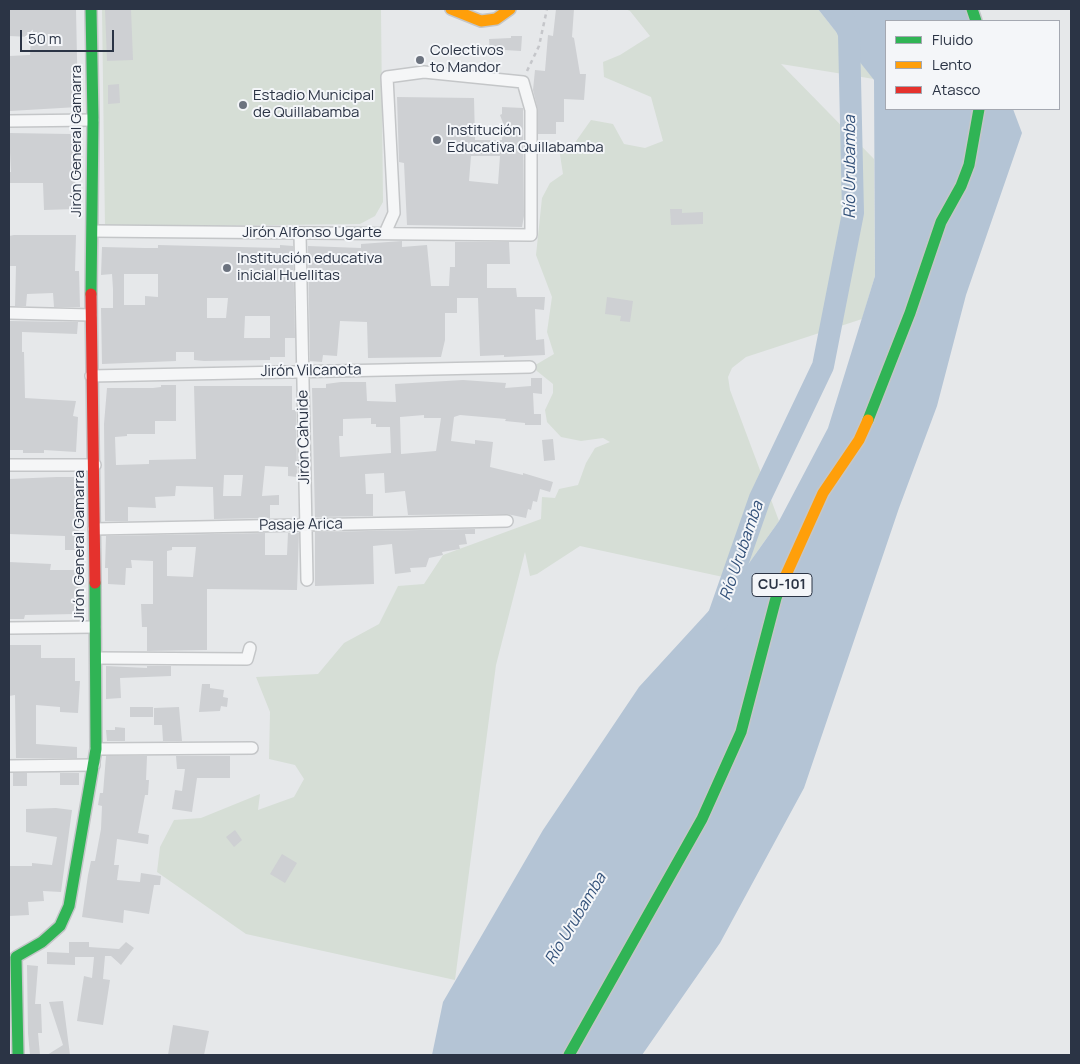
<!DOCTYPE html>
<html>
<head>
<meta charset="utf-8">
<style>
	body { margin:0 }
	#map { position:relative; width:1080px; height:1064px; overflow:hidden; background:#e6e8ea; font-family:Manrope,sans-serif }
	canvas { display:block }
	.frame { position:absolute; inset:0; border:10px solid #2b3445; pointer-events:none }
	.legend { position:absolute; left:885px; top:20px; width:175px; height:90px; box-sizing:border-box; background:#f4f6f9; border:1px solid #a4a8b1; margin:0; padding:6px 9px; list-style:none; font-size:15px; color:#2b3445 }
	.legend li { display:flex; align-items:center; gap:10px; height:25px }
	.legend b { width:25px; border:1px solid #a4a8b1 }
	.scale { position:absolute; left:20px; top:30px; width:94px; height:22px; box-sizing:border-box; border:2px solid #2b3445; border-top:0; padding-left:6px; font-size:15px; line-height:18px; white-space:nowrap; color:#2b3445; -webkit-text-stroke:4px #f4f6f9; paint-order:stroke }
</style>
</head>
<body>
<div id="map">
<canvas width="1080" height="1064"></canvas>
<div class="frame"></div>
<ul class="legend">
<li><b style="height:6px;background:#30b455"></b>Fluido</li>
<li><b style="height:6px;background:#ff9f0a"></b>Lento</li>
<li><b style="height:6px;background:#e5322d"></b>Atasco</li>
</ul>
<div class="scale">50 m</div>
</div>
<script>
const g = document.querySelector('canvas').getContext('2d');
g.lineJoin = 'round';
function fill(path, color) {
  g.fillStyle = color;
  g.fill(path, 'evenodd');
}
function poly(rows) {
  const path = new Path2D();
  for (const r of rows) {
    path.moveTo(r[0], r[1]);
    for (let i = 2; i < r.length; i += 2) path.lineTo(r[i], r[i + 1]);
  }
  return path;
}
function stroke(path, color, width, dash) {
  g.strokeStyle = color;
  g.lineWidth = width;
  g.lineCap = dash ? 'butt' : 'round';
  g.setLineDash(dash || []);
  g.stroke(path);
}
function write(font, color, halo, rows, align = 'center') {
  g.font = font + ' Manrope,sans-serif';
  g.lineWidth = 4;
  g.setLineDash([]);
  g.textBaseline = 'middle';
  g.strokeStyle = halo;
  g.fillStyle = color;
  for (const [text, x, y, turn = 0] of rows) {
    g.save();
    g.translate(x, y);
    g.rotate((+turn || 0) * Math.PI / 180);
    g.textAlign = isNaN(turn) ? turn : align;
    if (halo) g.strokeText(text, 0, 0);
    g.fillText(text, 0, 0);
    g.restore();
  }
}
fill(poly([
	[102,9,381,9,383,202,375,216,360,224,105,227],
	[625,9,818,9,874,79,781,64,874,159,875,276,862,319,746,357,732,368,728,377,730,390,779,521,737,580,580,546,537,574,530,576,525,552,496,665,455,980,246,934,157,872,160,847,174,820,201,818,260,794,258,810,294,797,304,779,295,765,269,759,270,712,256,677,318,674,344,643,379,624,398,586,424,584,443,555,541,519,542,497,555,498,559,489,578,485,586,463,595,448,610,442,603,438,581,441,561,437,547,422,545,410,553,393,553,384,532,367,554,354,547,332,552,297,536,255,542,198,550,183,563,174,558,142,574,144,591,120,613,124,624,144,645,148,663,141,651,97,604,77,603,62,620,55,650,36,630,11]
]), '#d6ded6');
fill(poly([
	[818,9,973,9,978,21,886,21,886,109,1013,109,1022,133,966,295,937,406,899,508,804,788,720,943,642,1055,432,1055,443,1002,543,830,639,687,737,580,779,521,828,428,875,276,874,80]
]), '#b4c4d5');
stroke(poly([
	[717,621,760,498,823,366,853,213,849,34,840,9]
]), '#b4c4d5', 22);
fill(poly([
	[9,9,76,9,78,107,10,111,9,56,30,55,31,37,9,36],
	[105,9,131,9,133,60,107,61],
	[556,9,574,9,572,37,574,38,580,74,586,74,584,100,564,99,564,122,556,122,556,134,538,134,538,110,533,90,535,70,545,71,548,35,553,36],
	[511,36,522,36,521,51,504,50,504,52,490,53,489,39,511,38],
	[119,84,120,103,108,104,108,85],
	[397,97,474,98,475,140,502,140,503,123,500,115,502,114,502,107,523,108,524,216,522,227,407,225,404,163,399,162],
	[471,156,500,156,498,184,469,181],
	[9,133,70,134,77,140,77,162,75,162,76,209,44,210,43,183,9,183,9,172,11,172],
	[670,209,682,209,682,213,703,212,703,224,671,225],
	[14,235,76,235,75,271,79,271,80,307,54,307,53,293,27,294,26,306,15,306,16,266,9,266,9,236],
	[402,241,402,247,427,245,431,286,449,286,450,267,455,267,455,242,509,242,510,264,487,264,487,288,516,288,517,297,545,297,544,310,535,309,536,340,544,339,545,355,504,357,504,355,480,356,478,298,457,298,457,313,445,313,445,340,441,357,368,358,367,322,340,321,337,356,323,355,322,362,310,361,308,246,361,248,361,244],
	[158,245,280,248,280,245,293,246,295,338,285,338,285,357,270,357,270,360,204,361,194,360,194,352,176,352,176,361,102,364,101,308,113,308,113,289,112,274,101,275,102,247,145,248,158,248],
	[124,274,158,274,158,297,145,296,145,305,124,305],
	[207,298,228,298,226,318,207,318],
	[245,316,270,316,270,338,244,338],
	[607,297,633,301,630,322,620,321,621,316,605,314],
	[10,321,78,322,77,334,22,332,22,352,24,352,25,398,76,401,73,416,78,417,76,452,44,450,44,453,23,453,23,450,9,450],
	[531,378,542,378,542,394,533,393,534,414,541,414,541,425,525,425,525,423,505,421,506,419,460,415,454,417,451,441,475,444,475,440,493,442,490,467,523,475,523,473,553,482,550,492,540,489,537,502,533,501,531,510,528,509,526,518,507,514,408,515,405,491,385,493,384,473,365,474,366,494,373,494,373,516,315,517,312,388,326,388,326,384,341,382,366,382,367,401,396,402,395,384,463,380,506,383,505,388,531,386],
	[424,415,424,418,441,418,436,451,401,454,400,417],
	[371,418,371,424,376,424,376,427,390,427,391,453,340,457,339,436,343,436,343,419],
	[161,385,176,385,176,421,155,421,155,434,127,434,127,436,115,437,116,465,149,464,149,460,196,459,194,386,292,386,292,410,296,410,297,477,288,476,288,467,265,466,262,496,279,495,279,505,270,505,270,518,214,519,213,487,176,486,175,496,155,497,156,508,128,507,128,521,105,521,104,424,107,388,153,388,161,387],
	[224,475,243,475,241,496,223,496],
	[553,439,555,460,544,461,542,440],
	[57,477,75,477,76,500,80,500,79,536,81,536,81,550,65,550,65,536,9,534,9,479],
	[475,529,475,534,465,534,467,544,459,545,460,549,442,552,443,555,429,558,426,567,410,568,411,572,395,574,392,544,373,546,374,584,315,586,315,532],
	[265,533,265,555,287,555,288,533,299,533,297,590,207,589,207,650,147,651,147,627,142,627,141,604,153,604,153,561,131,560,132,568,126,568,125,585,108,584,108,568,105,568,106,536],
	[172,547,196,547,193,577,167,576,167,551,172,550],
	[9,562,51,564,50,570,80,570,80,590,78,590,75,614,25,615,24,619,9,619],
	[9,645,41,645,41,658,75,658,75,681,80,681,78,713,60,712,60,707,36,705,36,744,77,747,77,758,16,758,15,695,9,696],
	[106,666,147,668,147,666,171,666,171,676,120,678,121,698,106,699],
	[202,684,210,684,210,688,224,690,223,697,228,698,227,707,221,706,220,711,199,712],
	[130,707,153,707,153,717,130,717],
	[179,707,182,741,163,741,162,725,154,725,154,708],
	[115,727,125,728,125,741,107,741,106,730,115,730],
	[106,756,147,756,146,780,149,780,148,795,145,795,138,833,149,835,148,844,117,839,114,865,119,865,117,880,140,882,141,873,161,876,160,885,154,885,149,914,124,910,123,923,82,917,88,875,91,861,95,861,101,829,102,806,98,805,100,793,103,793],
	[176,756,230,756,230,778,197,778,192,812,172,809,175,790,182,791,185,769,177,769],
	[13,773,27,773,27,786,13,786],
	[60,773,79,773,79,785,60,785],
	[56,808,72,810,61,892,43,891,44,901,28,902,29,915,9,916,9,866,32,866,32,863,52,865,57,837,26,832,26,809],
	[235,830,242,840,234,847,226,837],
	[282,854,297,863,285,883,270,874],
	[69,942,89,942,89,947,119,949,126,942,134,948,121,965,111,956,105,956,103,979,110,980,103,1025,77,1021,84,976,92,978,94,957,75,957,75,965,47,964,47,952,69,953],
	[27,965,38,966,35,1004,41,1004,42,1033,38,1033,40,1055,30,1055,28,1033],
	[63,1001,70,1055,47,1055,63,1045,49,1002],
	[173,1025,209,1031,204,1055,168,1055]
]), '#ced0d3');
const street = poly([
	[9,121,93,120],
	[93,231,531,235,531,110,523,82,424,72,387,77,394,213,385,233],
	[300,234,307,580],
	[9,313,91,315],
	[91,376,530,367],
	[9,465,95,465],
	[94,529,507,521],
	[9,628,95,627],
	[96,658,247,659,250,648],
	[96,749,252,748],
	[9,766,94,765]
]);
const fast = poly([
	[91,9,93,120,91,294],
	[972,9,976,21],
	[868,420,910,313,941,222,961,186,969,165,979,109],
	[18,1055,16,957,42,942,60,926,69,906,96,749,95,583],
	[569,1055,702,819,741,732,776,598,781,586]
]);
const slow = poly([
	[451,9,481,21,496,19,510,9],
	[781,586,823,493,859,440,868,420]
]);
const jam = poly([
	[91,294,95,583]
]);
stroke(street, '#c4c6c8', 14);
stroke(fast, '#c4c6c8', 14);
stroke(slow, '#c4c6c8', 14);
stroke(jam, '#c4c6c8', 14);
stroke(poly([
	[527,71,539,46,547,9]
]), '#c5c6ca', 2.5, [4, 4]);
stroke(street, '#f5f6f7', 11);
stroke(fast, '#30b455', 11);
stroke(slow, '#ff9f0a', 11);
stroke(jam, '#e5322d', 11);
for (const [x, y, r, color] of [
	[420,60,5,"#6c737f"],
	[243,105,5,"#6c737f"],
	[437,140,5,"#6c737f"],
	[227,268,5,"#6c737f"]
]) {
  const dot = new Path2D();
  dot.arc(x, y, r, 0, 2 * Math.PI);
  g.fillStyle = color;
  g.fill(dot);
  stroke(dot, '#f4f6f9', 2);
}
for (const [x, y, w] of [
	[782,585,60]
]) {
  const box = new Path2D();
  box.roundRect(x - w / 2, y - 11.5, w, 23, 4);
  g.fillStyle = '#f4f6f9';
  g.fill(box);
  stroke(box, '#2b3445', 1);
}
write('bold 14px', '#2b3445', null, [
	["CU-101",782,585]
]);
write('15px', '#2b3445', '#f4f6f9', [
	["Colectivos",430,51],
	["to Mandor",430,68],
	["Estadio Municipal",253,96],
	["de Quillabamba",253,113],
	["Institución",447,131],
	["Educativa Quillabamba",447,148],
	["Institución educativa",237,259],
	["inicial Huellitas",237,276]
], 'left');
write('15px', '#2b3445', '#f4f6f9', [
	["Jirón General Gamarra",77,141,-90],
	["Jirón Alfonso Ugarte",312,233],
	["Jirón Vilcanota",311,371,-1],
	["Jirón Cahuide",304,437,-91],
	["Pasaje Arica",301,525,-1],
	["Jirón General Gamarra",80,546,-90]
]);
write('italic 16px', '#34527a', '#f4f6f9', [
	["Río Urubamba",851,167,-90],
	["Río Urubamba",742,551,-71],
	["Río Urubamba",576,919,-59]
]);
</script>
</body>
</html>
